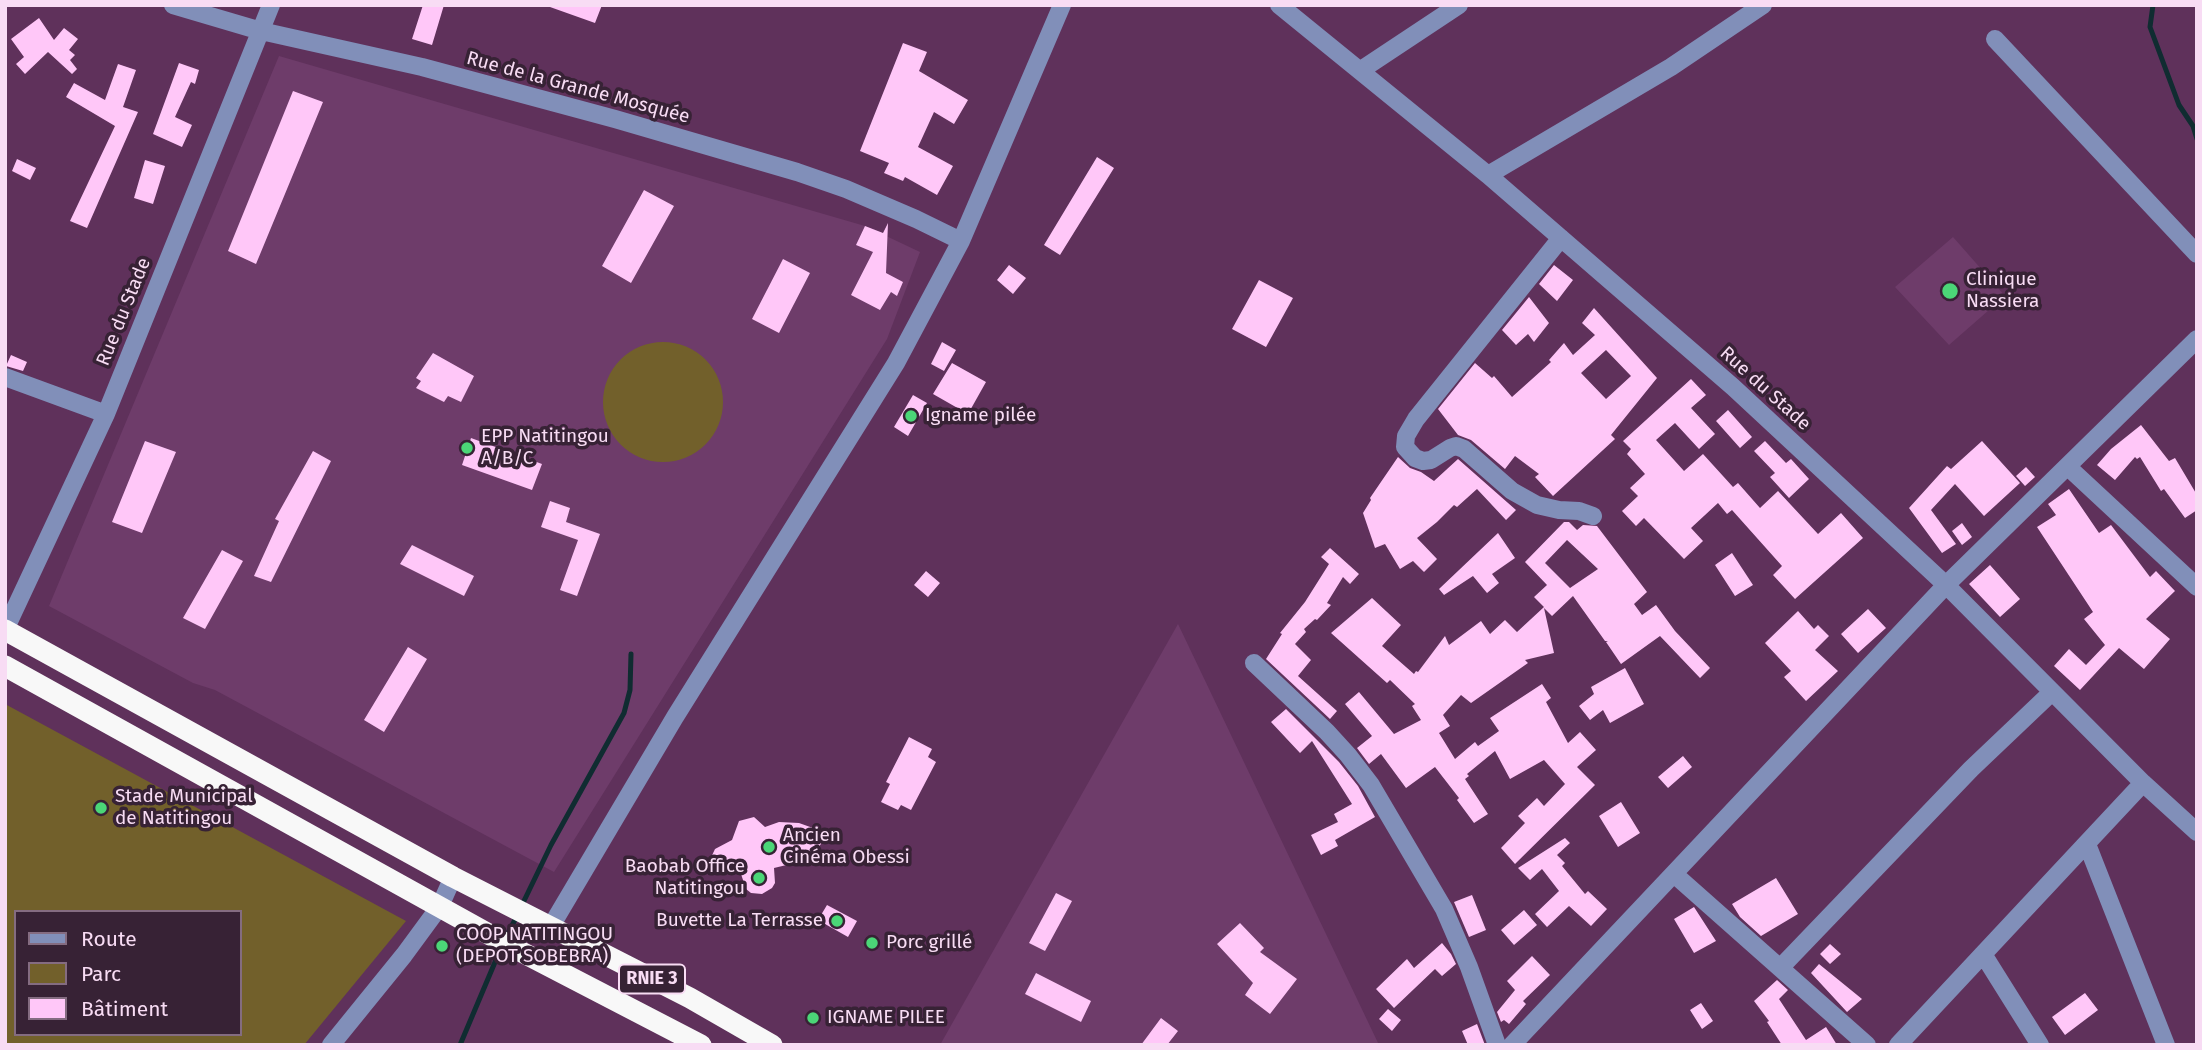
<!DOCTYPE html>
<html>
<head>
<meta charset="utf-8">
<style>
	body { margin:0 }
	#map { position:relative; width:2202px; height:1050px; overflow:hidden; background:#5f315b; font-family:"Fira Sans",sans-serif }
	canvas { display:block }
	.frame { position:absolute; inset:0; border:7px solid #f8dcf4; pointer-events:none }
	.legend { position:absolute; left:14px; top:910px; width:228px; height:126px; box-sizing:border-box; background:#372235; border:2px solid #846c81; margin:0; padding:9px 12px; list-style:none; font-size:21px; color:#f8dcf4 }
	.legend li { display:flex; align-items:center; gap:14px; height:35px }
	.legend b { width:35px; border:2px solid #846c81 }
</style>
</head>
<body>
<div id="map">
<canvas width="2202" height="1050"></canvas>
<div class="frame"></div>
<ul class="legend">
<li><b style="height:9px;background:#818fb9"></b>Route</li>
<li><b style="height:19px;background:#72602b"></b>Parc</li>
<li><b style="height:19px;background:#ffc7f8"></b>Bâtiment</li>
</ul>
</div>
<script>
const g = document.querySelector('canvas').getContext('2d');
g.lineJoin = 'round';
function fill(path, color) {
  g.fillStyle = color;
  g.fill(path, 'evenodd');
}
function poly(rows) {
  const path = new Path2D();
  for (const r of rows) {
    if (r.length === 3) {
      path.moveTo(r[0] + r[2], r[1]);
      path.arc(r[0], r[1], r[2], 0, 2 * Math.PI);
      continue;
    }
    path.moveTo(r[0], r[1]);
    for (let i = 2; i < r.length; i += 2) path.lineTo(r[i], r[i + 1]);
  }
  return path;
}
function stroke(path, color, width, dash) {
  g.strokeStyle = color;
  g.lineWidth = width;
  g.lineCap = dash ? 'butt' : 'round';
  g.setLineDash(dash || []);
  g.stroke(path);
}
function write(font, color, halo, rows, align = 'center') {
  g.font = font + ' "Fira Sans",sans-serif';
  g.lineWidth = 7;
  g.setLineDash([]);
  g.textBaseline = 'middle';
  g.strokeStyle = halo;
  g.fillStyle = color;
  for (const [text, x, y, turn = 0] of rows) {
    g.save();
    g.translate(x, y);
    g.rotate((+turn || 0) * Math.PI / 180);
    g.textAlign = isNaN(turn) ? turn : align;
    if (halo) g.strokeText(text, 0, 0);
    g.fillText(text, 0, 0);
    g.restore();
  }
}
fill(poly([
	[279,56,865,226,920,252,887,339,554,872,215,690,193,683,49,606],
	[1953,237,2005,296,1949,345,1895,287],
	[1178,624,1379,1045,940,1045]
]), '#6e3c6a');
fill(poly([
	[663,402,60],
	[5,704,406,921,304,1045,5,1045],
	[16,912,240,912,240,1034,16,1034]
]), '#72602b');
stroke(poly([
	[2153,5,2150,27,2179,105,2193,126,2197,139],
	[522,905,551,845,624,713,630,690,631,654],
	[505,939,518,914],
	[460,1045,501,948]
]), '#102c31', 5);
fill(poly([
	[423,5,444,5,432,45,412,39],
	[551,5,602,5,595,23,550,7],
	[39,18,54,40,64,28,78,39,69,50,75,55,70,60,77,69,72,74,48,52,25,74,16,64,24,57,11,39],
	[903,43,927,52,919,71,968,100,954,124,934,112,918,147,953,166,937,195,905,177,903,181,884,173,889,163,860,151],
	[179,63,199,70,195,84,191,82,175,117,192,125,182,147,153,134],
	[118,64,136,70,123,107,138,112,87,228,70,221,115,126,66,97,74,83,105,100],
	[293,91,323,102,256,264,228,251],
	[1097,157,1114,168,1060,255,1044,245],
	[17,159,36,168,30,180,12,171],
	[145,160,165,166,153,204,134,198],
	[644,190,674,206,631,283,602,266],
	[888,223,886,273,903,282,897,296,891,292,880,310,851,295,873,252,856,245,865,226,883,233],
	[783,259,810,273,779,333,752,319],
	[1009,265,1026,278,1013,294,997,280],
	[1554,265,1573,280,1557,301,1539,284],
	[1259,280,1293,298,1266,347,1232,329],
	[1529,297,1549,323,1534,342,1528,334,1516,345,1502,330],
	[1594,308,1657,378,1611,435,1615,439,1553,496,1535,477,1539,474,1515,456,1505,469,1471,440,1458,435,1438,409,1475,363,1492,378,1494,376,1512,397,1551,362,1549,360,1564,343,1573,355,1595,335,1582,323],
	[1606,350,1631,376,1606,399,1581,373],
	[942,342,956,350,944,371,931,364],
	[433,353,474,376,461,402,448,396,444,402,416,388,421,381,416,378],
	[11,355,27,362,23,371,6,366],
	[952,363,986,382,968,414,933,394],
	[1691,379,1706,395,1691,408,1715,434,1699,449,1675,423,1656,440,1684,471,1703,454,1733,487,1738,483,1760,508,1778,491,1818,534,1841,513,1863,538,1795,599,1773,575,1782,566,1732,510,1727,514,1718,503,1691,528,1703,541,1684,559,1644,518,1636,526,1622,511,1638,496,1630,488,1645,474,1627,454,1631,449,1623,441],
	[913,395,927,403,908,436,894,427],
	[1728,410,1752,437,1740,448,1716,421],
	[2141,425,2169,461,2175,458,2197,495,2197,510,2185,518,2164,489,2161,491,2140,457,2137,459,2135,457,2115,480,2097,465,2111,449],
	[471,438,542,464,532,490,462,465],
	[145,441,176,452,142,533,112,522],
	[1765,441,1786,463,1791,459,1809,479,1789,498,1770,477,1775,473,1754,451],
	[1982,441,2020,483,1984,516,1955,484,1931,510,1956,544,1942,553,1909,508,1947,466,1951,469],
	[313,451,331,461,271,582,254,576,279,521,275,519],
	[1398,457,1410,468,1421,472,1434,481,1458,459,1516,510,1506,520,1477,489,1457,507,1454,505,1437,522,1417,538,1437,559,1424,572,1413,561,1400,569,1385,544,1375,548,1363,513,1371,500,1370,498],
	[2026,467,2035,477,2025,486,2016,476],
	[2069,489,2099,533,2111,525,2150,577,2156,571,2175,591,2146,619,2170,639,2144,669,2119,648,2080,690,2054,666,2069,649,2086,665,2105,645,2084,619,2093,612,2037,527,2056,515,2048,504],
	[550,501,570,508,566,522,600,534,577,596,560,590,578,540,541,527],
	[1564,522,1569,522,1577,530,1583,525,1597,526,1647,592,1634,604,1642,615,1656,605,1675,631,1710,668,1700,678,1660,636,1621,664,1606,642,1608,641,1605,641,1573,596,1552,616,1544,608,1554,653,1525,660,1528,663,1471,703,1461,695,1443,715,1450,726,1439,733,1455,759,1475,742,1478,746,1499,731,1490,718,1542,684,1551,698,1546,702,1568,743,1580,732,1596,750,1577,767,1595,785,1515,864,1501,848,1525,823,1518,816,1537,798,1544,806,1565,784,1544,760,1510,779,1495,751,1467,774,1469,776,1465,779,1488,814,1474,823,1457,800,1459,798,1435,767,1406,788,1381,754,1369,764,1357,748,1372,736,1345,704,1359,692,1394,734,1421,720,1412,706,1415,704,1390,680,1387,683,1331,633,1372,598,1401,625,1382,646,1414,674,1416,671,1418,672,1445,636,1449,645,1481,621,1490,634,1505,620,1517,632,1544,607,1534,597,1547,585,1525,562],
	[1567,540,1598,569,1570,588,1545,563],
	[1962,523,1972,537,1962,545,1952,531],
	[1498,533,1515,558,1492,574,1499,583,1487,593,1473,576,1444,595,1439,589],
	[412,545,474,576,464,596,400,564],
	[1330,548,1359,574,1350,584,1343,577,1327,603,1331,605,1317,620,1315,619,1304,629,1306,632,1295,644,1311,660,1298,676,1337,711,1330,719,1266,659,1282,634,1280,633,1305,602,1329,564,1321,557],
	[222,550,243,561,205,629,183,618],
	[1732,553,1753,585,1735,596,1715,565],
	[1990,565,2020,599,2000,617,1969,584],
	[926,571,940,583,928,597,914,585],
	[1868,609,1886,628,1858,653,1841,634],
	[1798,611,1814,629,1818,625,1829,636,1815,650,1838,671,1806,701,1784,677,1791,671,1765,643],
	[408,647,427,659,384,732,364,720],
	[1625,668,1644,704,1610,723,1603,710,1590,720,1579,706,1594,694,1591,687],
	[1286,709,1339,762,1358,786,1375,817,1335,840,1338,846,1321,855,1311,835,1338,822,1334,814,1352,804,1312,741,1300,753,1271,722],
	[909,737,932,749,928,757,936,762,911,810,901,805,898,810,881,802,890,784,886,782],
	[1683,756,1692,767,1668,788,1658,777],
	[1621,802,1640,833,1618,847,1599,816],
	[754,817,765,827,779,822,799,823,813,828,821,844,813,853,799,862,774,868,775,883,772,888,762,894,751,893,746,889,741,874,720,874,708,864,715,849,732,840,739,821],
	[1565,838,1570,843,1557,855,1565,863,1562,866,1585,894,1588,891,1607,909,1591,926,1569,906,1547,927,1535,914,1559,891,1542,869,1530,880,1518,868],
	[1776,878,1798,914,1761,936,1740,917,1732,904],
	[1056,893,1072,901,1045,951,1029,943],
	[1472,895,1486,930,1469,937,1454,902],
	[827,905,857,921,848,937,818,920],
	[1694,907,1716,941,1694,953,1674,919],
	[1524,910,1537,925,1514,945,1501,930],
	[1240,923,1264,948,1260,952,1297,979,1270,1014,1245,995,1253,983,1217,944],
	[1442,943,1451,954,1456,964,1442,976,1435,969,1394,1008,1376,989,1407,959,1414,968],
	[1830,944,1841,954,1830,964,1820,954],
	[1532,956,1550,975,1523,1001,1526,1004,1509,1024,1504,1020,1501,1022,1497,1012,1515,990,1507,981],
	[1819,964,1862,999,1847,1012,1811,973],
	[1036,973,1091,1001,1081,1022,1025,994],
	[1777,980,1788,990,1779,999,1806,1040,1826,1027,1837,1045,1782,1045,1767,1022,1769,1021,1754,1001],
	[2085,993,2098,1010,2065,1035,2052,1017],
	[1701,1003,1713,1021,1702,1029,1690,1010],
	[1388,1009,1401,1020,1392,1031,1379,1019],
	[1161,1018,1178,1031,1167,1045,1141,1045],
	[1477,1024,1485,1045,1468,1045,1462,1031]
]), '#ffc7f8');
stroke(poly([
	[173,5,261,31,422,67,615,119,797,172,846,189,916,219,961,241],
	[1279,5,1488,175,1733,387,1946,585,2143,783,2197,832],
	[1995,39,2197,254],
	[1361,70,1459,5],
	[1488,175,1671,67,1763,5],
	[1561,238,1416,419,1406,436,1405,447,1415,458,1423,461,1431,460,1450,448,1456,446,1464,449,1512,491,1537,505,1559,510,1579,511,1593,516],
	[5,377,106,414],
	[2068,467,2197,587],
	[5,630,106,414,271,5],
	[1254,663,1327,732,1348,755,1371,785,1444,909,1469,967,1497,1045],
	[2087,844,2166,1045],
	[1674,874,1867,1045],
	[550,928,675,717,896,363,961,241,1062,5],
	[1983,954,2040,1045],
	[1780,968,1971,769,2052,692],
	[331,1045,404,955,440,906,453,877],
	[1512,1045,1946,585,2197,339],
	[1898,1045,2143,783]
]), '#818fb9', 18);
stroke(poly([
	[5,630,453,877,690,998,772,1045],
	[5,666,512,947,701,1045]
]), '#f8f8f8', 21);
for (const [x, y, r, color] of [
	[1950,291,9,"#4bd677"],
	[911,416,7,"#4bd677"],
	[467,448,7,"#4bd677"],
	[101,808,7,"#4bd677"],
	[769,847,7,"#4bd677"],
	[759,878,7,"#4bd677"],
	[837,921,7,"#4bd677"],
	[872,943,7,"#4bd677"],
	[442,946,7,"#4bd677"],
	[813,1018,7,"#4bd677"]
]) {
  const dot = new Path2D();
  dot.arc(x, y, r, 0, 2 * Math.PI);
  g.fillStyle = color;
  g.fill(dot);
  stroke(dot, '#372235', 2.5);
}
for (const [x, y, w] of [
	[652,979,66]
]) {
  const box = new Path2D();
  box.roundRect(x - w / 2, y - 14.5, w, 29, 5);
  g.fillStyle = '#372235';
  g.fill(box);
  stroke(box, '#f8dcf4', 2);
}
write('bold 18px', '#f8dcf4', null, [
	["RNIE 3",652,979]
]);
write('19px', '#f8dcf4', '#372235', [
	["Rue de la Grande Mosquée",578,88,15],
	["Rue du Stade",124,312,-68],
	["Rue du Stade",1765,389,42]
]);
write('19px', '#f8dcf4', '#372235', [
	["Clinique",1966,280],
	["Nassiera",1966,302],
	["Igname pilée",925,416],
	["EPP Natitingou",481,437],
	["A/B/C",481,459],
	["Stade Municipal",115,797],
	["de Natitingou",115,819],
	["Ancien",783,836],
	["Cinéma Obessi",783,858],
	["Baobab Office",745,867,"right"],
	["Natitingou",745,889,"right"],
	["Buvette La Terrasse",823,921,"right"],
	["COOP NATITINGOU",456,935],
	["(DEPOT SOBEBRA)",456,957],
	["Porc grillé",886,943],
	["IGNAME PILEE",827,1018]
], 'left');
</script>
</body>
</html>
